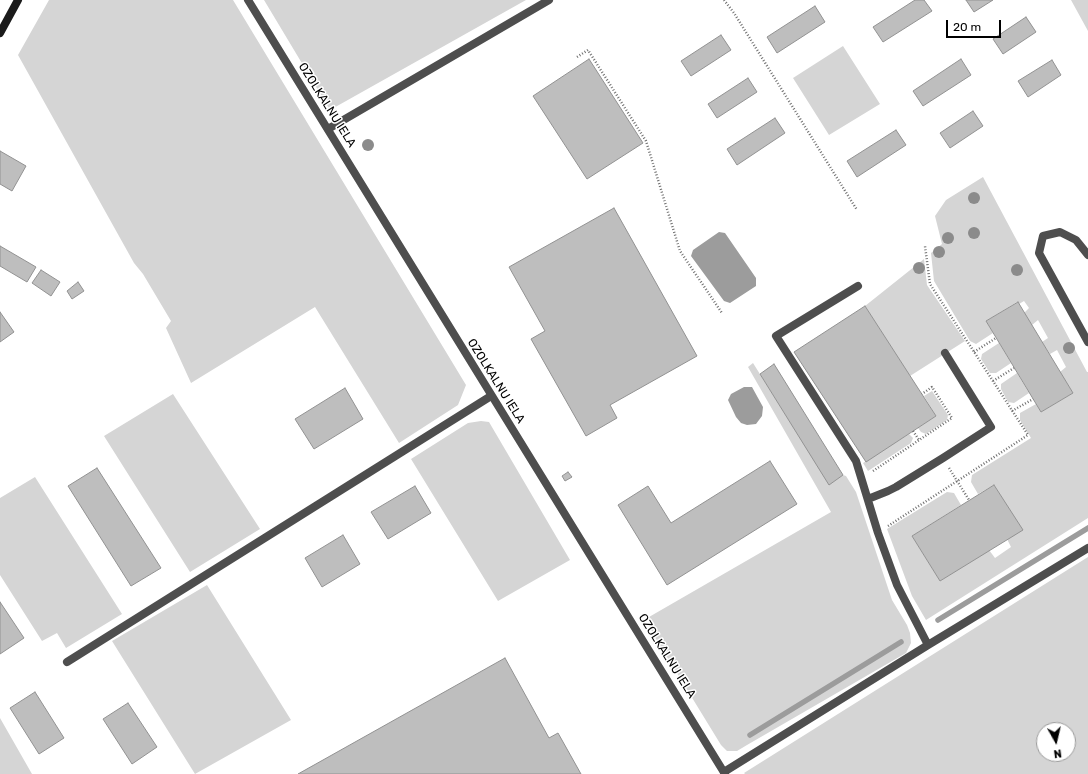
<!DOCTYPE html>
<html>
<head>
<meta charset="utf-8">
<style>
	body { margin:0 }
	#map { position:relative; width:1088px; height:774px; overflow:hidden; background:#fff; font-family:Rubik,sans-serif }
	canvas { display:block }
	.north { position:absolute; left:1036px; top:722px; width:40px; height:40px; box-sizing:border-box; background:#fff; border:1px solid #999; border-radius:50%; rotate:172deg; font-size:11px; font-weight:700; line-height:16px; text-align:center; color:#000 }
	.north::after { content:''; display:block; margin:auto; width:14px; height:18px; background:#000; clip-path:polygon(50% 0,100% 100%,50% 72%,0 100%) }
	.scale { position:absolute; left:946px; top:20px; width:55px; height:18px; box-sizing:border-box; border:2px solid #000; border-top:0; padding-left:5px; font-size:12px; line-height:14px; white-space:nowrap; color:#000; -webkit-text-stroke:3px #fff; paint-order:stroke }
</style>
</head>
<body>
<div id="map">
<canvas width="1088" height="774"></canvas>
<div class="north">N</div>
<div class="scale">20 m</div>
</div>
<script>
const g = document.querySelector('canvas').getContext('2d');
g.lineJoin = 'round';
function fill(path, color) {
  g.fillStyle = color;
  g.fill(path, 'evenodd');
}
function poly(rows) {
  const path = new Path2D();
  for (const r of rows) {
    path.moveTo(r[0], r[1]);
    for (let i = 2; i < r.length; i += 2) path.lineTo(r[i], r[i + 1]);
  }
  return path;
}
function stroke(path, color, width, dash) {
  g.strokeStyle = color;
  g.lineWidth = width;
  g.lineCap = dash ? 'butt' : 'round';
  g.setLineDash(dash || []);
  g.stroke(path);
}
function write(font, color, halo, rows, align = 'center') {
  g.font = font + ' Rubik,sans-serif';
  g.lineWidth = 3;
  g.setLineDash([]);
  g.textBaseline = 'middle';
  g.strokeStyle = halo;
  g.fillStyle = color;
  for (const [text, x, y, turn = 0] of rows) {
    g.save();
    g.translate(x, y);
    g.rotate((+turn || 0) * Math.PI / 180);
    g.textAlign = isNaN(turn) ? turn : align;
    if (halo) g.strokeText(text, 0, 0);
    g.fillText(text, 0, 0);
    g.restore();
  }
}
fill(poly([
	[49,0,233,0,466,385,458,405,399,443,315,307,191,383,166,328,171,321,143,274,134,263,18,55],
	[264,0,526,0,330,110],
	[1071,0,1088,0,1088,31],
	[843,46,880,104,829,135,793,78],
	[983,177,1087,372,1088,372,1088,518,926,620,912,596,887,529,947,492,954,493,961,505,912,536,940,581,989,550,995,558,1011,547,1007,539,1022,529,994,485,978,494,971,482,972,475,1031,438,1020,420,1020,413,1036,404,1041,412,1073,393,1060,372,1066,367,1057,350,1050,354,1042,342,1048,338,1038,320,1032,325,1024,313,1029,308,1024,301,1019,304,1017,302,986,321,993,333,976,344,970,341,934,281,931,253,942,244,935,216,946,200],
	[924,259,927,285,965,341,910,376,865,306],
	[999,343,1011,363,996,373,990,373,981,359,982,354],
	[753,363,829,484,843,475,846,476,856,492,892,600,907,625,910,633,911,643,906,653,747,745,737,751,727,751,721,745,653,634,649,625,649,617,831,512,748,367],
	[1017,373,1029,393,1014,403,1008,402,1001,389,1001,384],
	[932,391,948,415,947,420,926,434,921,432,918,428,936,416,924,396],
	[173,394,260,529,190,572,104,436],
	[481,421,489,422,570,560,498,601,411,459,468,423],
	[909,434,913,438,911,443,868,471,863,463],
	[35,477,122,614,66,648,57,633,42,641,0,575,0,498],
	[1088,557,1088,774,745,774,744,773],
	[1044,730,1068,730,1068,754,1044,754],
	[207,585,291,720,195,774,112,641],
	[0,718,32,774,0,774]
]), '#d5d5d5');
fill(poly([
	[719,232,725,233,756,278,756,286,730,303,724,301,691,256,693,250],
	[744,387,752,387,763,407,762,416,756,424,747,425,741,423,736,417,728,400,731,394]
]), '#9c9c9c');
stroke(poly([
	[938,620,1088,528],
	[750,735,901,642]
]), '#9c9c9c', 5.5);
const building = poly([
	[915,0,924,0,932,11,883,42,873,27,915,0],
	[966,0,993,0,974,12,966,0],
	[815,6,825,22,777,53,767,37,815,6],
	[1026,17,1036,32,1003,54,993,39,1026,17],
	[721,35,731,50,691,76,681,61,721,35],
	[589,59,643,143,587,179,533,96,589,59],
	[961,59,971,75,923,106,913,91,961,59],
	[1052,60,1061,75,1028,97,1018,81,1052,60],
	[748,78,757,92,717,118,708,104,748,78],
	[973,111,983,126,950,148,940,133,973,111],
	[775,118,785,133,737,165,727,149,775,118],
	[896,130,906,145,857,177,847,161,896,130],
	[0,151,26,166,12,191,0,184,0,151],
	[614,208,697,356,610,405,617,418,586,436,531,339,545,331,509,267,614,208],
	[0,246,36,267,27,282,0,266,0,246],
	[41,270,60,282,51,296,32,283,41,270],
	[78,282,84,291,72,299,67,291,78,282],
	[1018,302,1073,393,1041,412,986,321,1018,302],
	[865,306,936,416,866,462,794,352,865,306],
	[0,312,14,332,0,342,0,312],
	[774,364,843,475,829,485,760,374,774,364],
	[345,388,363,419,314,449,295,419,345,388],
	[770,461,797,504,667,585,618,505,648,486,671,523,770,461],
	[97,468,161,568,131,586,68,486,97,468],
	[568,472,572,477,565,481,562,476,568,472],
	[994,485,1023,530,940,581,912,536,994,485],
	[415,486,431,513,388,539,371,512,415,486],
	[343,535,360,564,322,587,305,558,343,535],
	[0,602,24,638,0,654,0,602],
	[505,658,549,738,558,733,581,774,298,774,505,658],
	[35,692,64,738,39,754,10,708,35,692],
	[128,703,157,747,132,764,103,719,128,703]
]);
fill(building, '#bebebe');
stroke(building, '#929292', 1);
stroke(poly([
	[724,0,734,13,857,210],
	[577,57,588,50,646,141,680,251,722,313],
	[974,352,996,338],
	[993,381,1014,368],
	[1012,411,1033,399],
	[913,431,919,440],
	[949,468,969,500],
	[873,471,952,418,932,387,922,394],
	[888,526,1028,435,930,284,925,246]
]), '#707070', 2.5, [1, 2]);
stroke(poly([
	[1088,255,1076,240,1060,232,1043,236,1039,253,1088,342],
	[858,286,776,336,856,461,878,533,897,585,928,645],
	[868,499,888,491,896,487,943,458,991,427,945,353],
	[67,662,491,396],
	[724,772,928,645,1088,548]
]), '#4e4e4e', 8);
stroke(poly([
	[328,129,549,0]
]), '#4e4e4e', 8);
stroke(poly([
	[248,0,725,774]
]), '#4e4e4e', 8);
stroke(poly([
	[0,33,18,0]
]), '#1b1b1b', 8);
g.fillStyle = '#8b8b8b';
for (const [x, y] of [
	[368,145],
	[974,198],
	[974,233],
	[948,238],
	[939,252],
	[919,268],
	[1017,270],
	[1069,348]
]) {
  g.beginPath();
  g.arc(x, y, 6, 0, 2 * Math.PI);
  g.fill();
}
write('12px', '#000', '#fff', [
	["OZOLKALNU IELA",327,105,58],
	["OZOLKALNU IELA",496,381,58],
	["OZOLKALNU IELA",667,656,58]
]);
</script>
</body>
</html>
